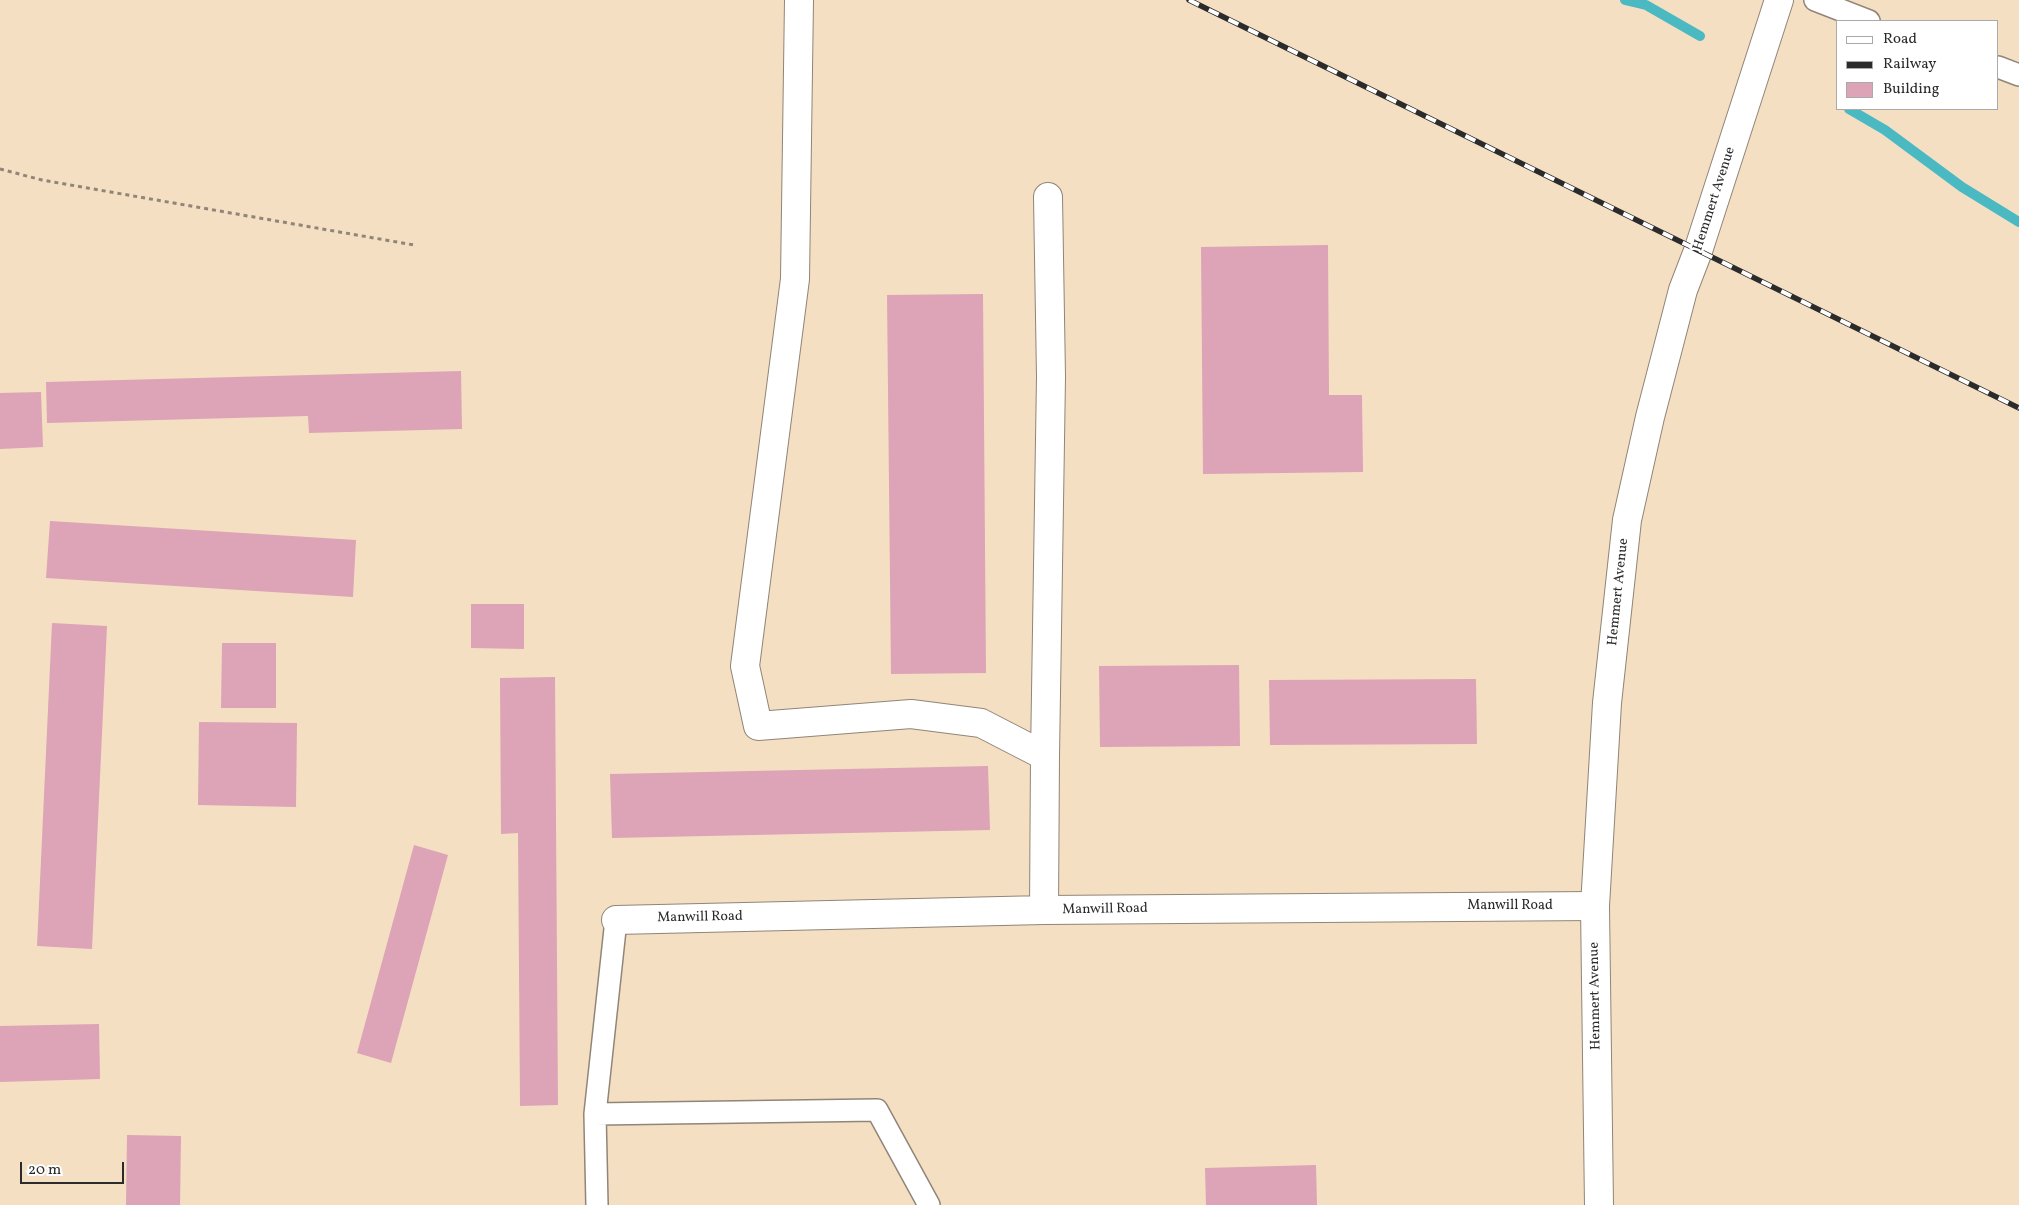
<!DOCTYPE html>
<html>
<head>
<meta charset="utf-8">
<style>
	body { margin:0 }
	#map { position:relative; width:2019px; height:1205px; overflow:hidden; background:#f4dfc3; font-family:Vollkorn,serif }
	canvas { display:block }
	.legend { position:absolute; left:1836px; top:20px; width:162px; height:90px; box-sizing:border-box; background:#fff; border:1px solid #aaa; margin:0; padding:6px 9px; list-style:none; font-size:15px; color:#2b2b2b }
	.legend li { display:flex; align-items:center; gap:10px; height:25px }
	.legend b { width:25px; border:1px solid #aaa }
	.scale { position:absolute; left:20px; top:1162px; width:104px; height:22px; box-sizing:border-box; border:2px solid #2b2b2b; border-top:0; padding-left:6px; font-size:15px; line-height:18px; white-space:nowrap; color:#2b2b2b; -webkit-text-stroke:4px #fff; paint-order:stroke }
</style>
</head>
<body>
<div id="map">
<canvas width="2019" height="1205"></canvas>
<ul class="legend">
<li><b style="height:6px;background:#fff"></b>Road</li>
<li><b style="height:6px;background:#2b2b2b"></b>Railway</li>
<li><b style="height:14px;background:#dda3b6"></b>Building</li>
</ul>
<div class="scale">20 m</div>
</div>
<script>
const g = document.querySelector('canvas').getContext('2d');
g.lineJoin = 'round';
function poly(rows) {
  const path = new Path2D();
  for (const r of rows) {
    path.moveTo(r[0], r[1]);
    for (let i = 2; i < r.length; i += 2) path.lineTo(r[i], r[i + 1]);
  }
  return path;
}
function stroke(path, color, width, dash) {
  g.strokeStyle = color;
  g.lineWidth = width;
  g.lineCap = dash ? 'butt' : 'round';
  g.setLineDash(dash || []);
  g.stroke(path);
}
function fill(path, color) {
  g.fillStyle = color;
  g.fill(path, 'evenodd');
}
function write(font, color, halo, rows, align = 'center') {
  g.font = font + ' Vollkorn,serif';
  g.lineWidth = 5;
  g.setLineDash([]);
  g.textBaseline = 'middle';
  g.strokeStyle = halo;
  g.fillStyle = color;
  for (const [text, x, y, turn = 0] of rows) {
    g.save();
    g.translate(x, y);
    g.rotate((+turn || 0) * Math.PI / 180);
    g.textAlign = isNaN(turn) ? turn : align;
    if (halo) g.strokeText(text, 0, 0);
    g.fillText(text, 0, 0);
    g.restore();
  }
}
stroke(poly([
	[1625,0,1646,5,1700,36],
	[1849,109,1885,130,1962,187,2019,222]
]), '#4ab9c2', 10);
fill(poly([
	[1328,245,1329,395,1362,395,1363,472,1203,474,1201,247],
	[983,294,986,673,891,674,887,295],
	[461,371,462,429,309,433,308,416,47,423,46,382],
	[41,392,43,447,0,449,0,393],
	[50,521,356,540,353,597,46,578],
	[471,604,524,604,524,649,471,648],
	[52,623,107,626,92,949,37,946],
	[222,643,276,643,276,708,221,708],
	[1239,665,1240,746,1100,747,1099,666],
	[555,677,558,1105,520,1106,518,833,501,834,500,678],
	[1476,679,1477,744,1270,745,1269,680],
	[199,722,297,723,296,807,198,805],
	[988,766,990,830,612,838,610,774],
	[414,845,448,855,391,1063,357,1053],
	[99,1024,100,1079,0,1082,0,1026],
	[127,1135,181,1136,180,1205,126,1205],
	[1316,1165,1317,1205,1206,1205,1205,1168]
]), '#dda3b6');
const lane = poly([
	[1815,0,1869,21],
	[1998,67,2019,75],
	[595,1114,877,1110,929,1205],
	[597,1205,595,1114,616,920]
]);
const street = poly([
	[799,0,795,279,745,666,758,726,911,714,981,723,1045,756,1044,910],
	[1045,756,1051,377,1048,197],
	[616,920,1044,910,1595,906]
]);
const secondary = poly([
	[1599,1205,1595,906,1607,703,1627,520,1650,417,1683,290,1698,251,1779,0]
]);
stroke(lane, '#908577', 24);
stroke(street, '#908577', 30);
stroke(secondary, '#908577', 30);
stroke(poly([
	[0,169,42,180,414,245]
]), '#908577', 3, [4, 4]);
stroke(lane, '#fff', 21);
stroke(street, '#fff', 28);
stroke(secondary, '#fff', 28);
const rail = poly([
	[1189,0,2019,408]
]);
stroke(rail, '#2b2b2b', 5.5);
stroke(rail, '#fff', 4, [11]);
write('14px', '#2b2b2b', '#fff', [
	["Hemmert Avenue",1715,199,-72],
	["Hemmert Avenue",1619,592,-84],
	["Manwill Road",1510,906],
	["Manwill Road",1105,910,-1],
	["Manwill Road",700,918,-1],
	["Hemmert Avenue",1596,996,-91]
]);
</script>
</body>
</html>
